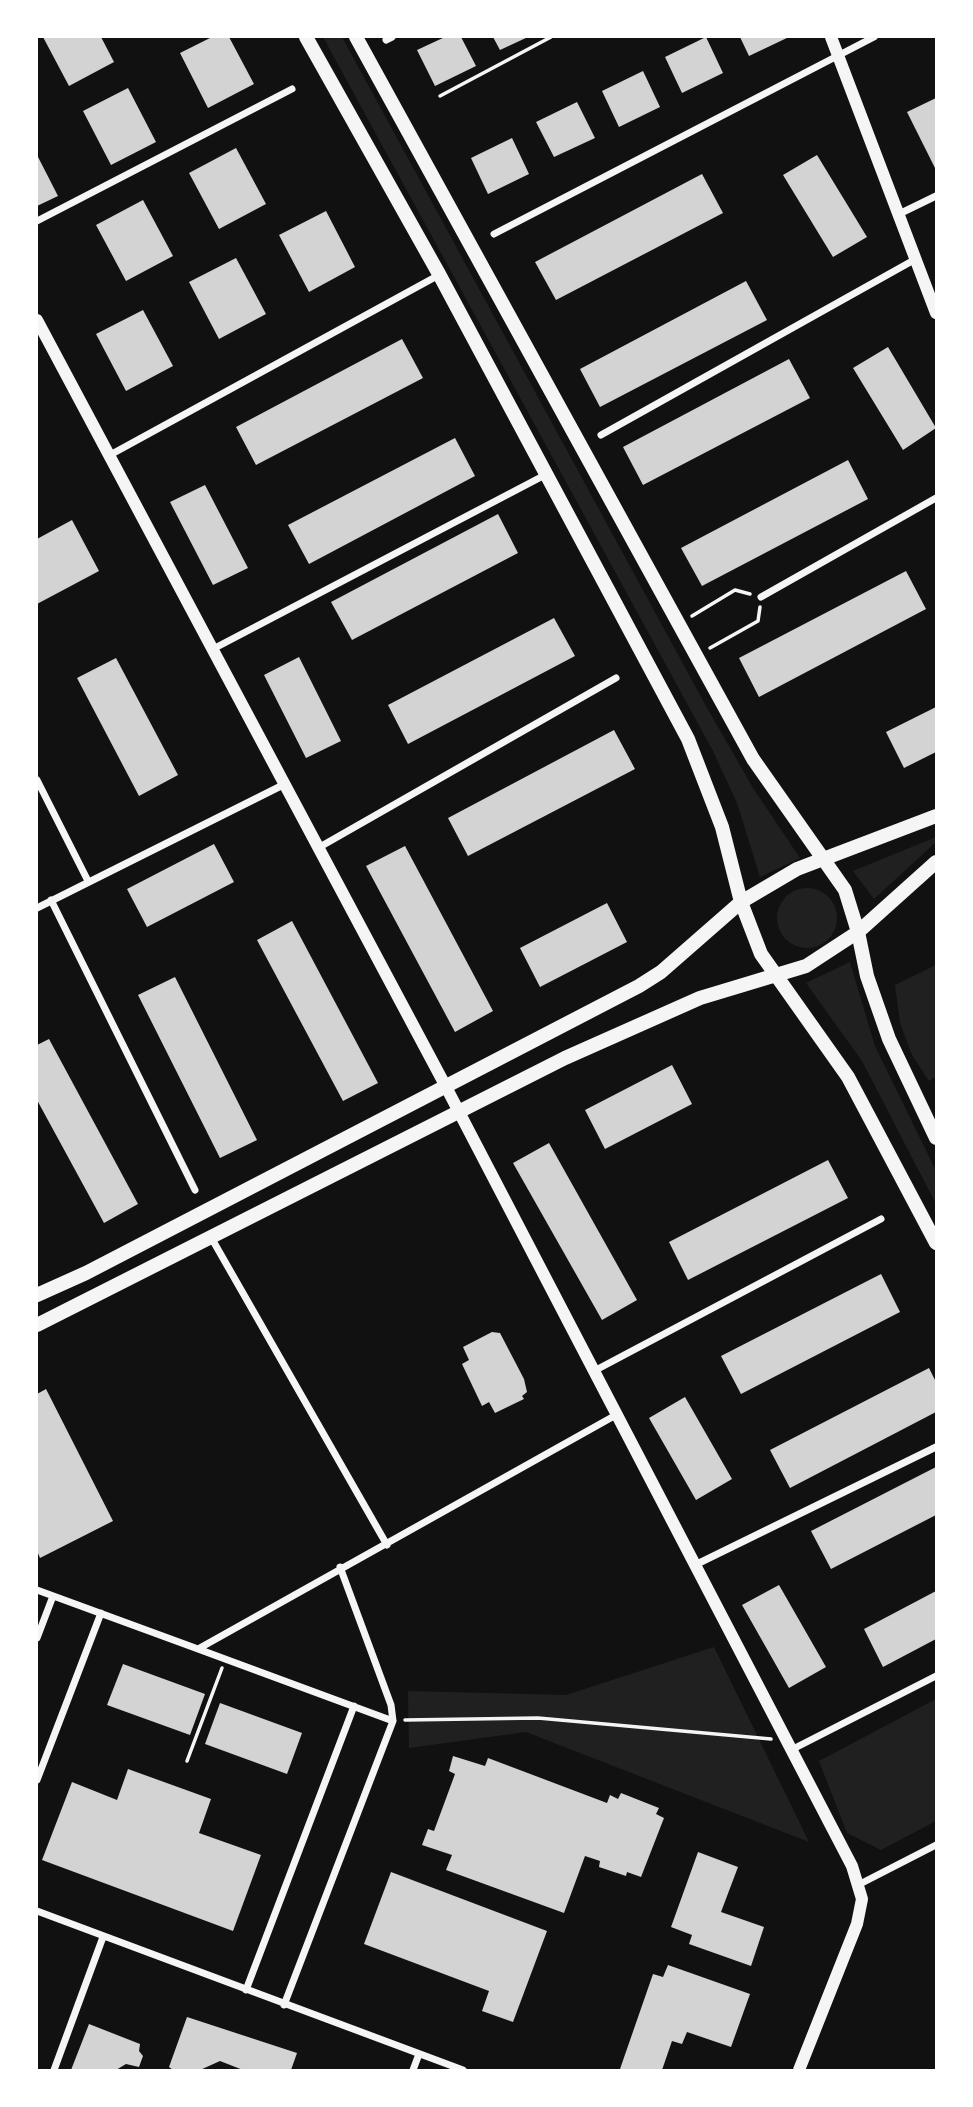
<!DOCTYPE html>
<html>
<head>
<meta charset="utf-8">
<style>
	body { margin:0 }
	#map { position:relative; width:973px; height:2107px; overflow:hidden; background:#111; font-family:Mulish,sans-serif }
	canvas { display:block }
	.frame { position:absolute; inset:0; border:38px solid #fff; pointer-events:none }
</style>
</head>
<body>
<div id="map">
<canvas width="973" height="2107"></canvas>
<div class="frame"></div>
</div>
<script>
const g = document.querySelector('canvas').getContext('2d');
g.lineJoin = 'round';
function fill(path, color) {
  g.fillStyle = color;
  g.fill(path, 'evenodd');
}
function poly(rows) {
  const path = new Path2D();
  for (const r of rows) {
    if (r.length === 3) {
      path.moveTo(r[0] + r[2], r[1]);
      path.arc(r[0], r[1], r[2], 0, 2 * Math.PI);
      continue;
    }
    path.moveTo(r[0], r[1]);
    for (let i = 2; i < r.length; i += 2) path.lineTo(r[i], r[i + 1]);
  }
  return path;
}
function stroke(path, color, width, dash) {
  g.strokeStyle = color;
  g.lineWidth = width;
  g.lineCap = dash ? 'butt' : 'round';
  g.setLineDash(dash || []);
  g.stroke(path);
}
fill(poly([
	[323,37,342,37,706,706,753,788,800,858,760,877,737,803,713,751],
	[936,837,936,842,874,899,853,871],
	[807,918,30],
	[850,962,875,1046,936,1171,936,1204,862,1061,806,983],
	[936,965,936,1077,929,1081,912,1055,900,1023,895,985],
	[714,1647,809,1842,526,1732,409,1748,408,1691,566,1695],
	[936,1699,936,1821,881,1850,847,1833,819,1761]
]), '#202020');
fill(poly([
	[43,37,101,37,114,62,69,86],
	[212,37,229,37,254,84,208,108,180,53],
	[445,37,461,37,476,66,435,86,417,50],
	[493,37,528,37,500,50],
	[706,37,723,73,682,93,665,57],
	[740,37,789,37,749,56],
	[643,71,660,107,619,127,602,91],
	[128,88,156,142,111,165,83,111],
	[936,98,936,170,907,112],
	[577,102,595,138,554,157,536,122],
	[512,138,529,174,488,194,471,158],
	[236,148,266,204,219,229,189,173],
	[37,155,58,196,37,206],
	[817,155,867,237,833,257,783,175],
	[702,174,723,213,556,300,535,262],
	[143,200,173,256,126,281,96,225],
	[326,211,355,267,309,292,279,235],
	[236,258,266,314,219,339,189,282],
	[746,281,767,320,600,407,580,369],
	[143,310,173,366,126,391,96,334],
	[402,339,423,378,256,465,236,427],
	[888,347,936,428,903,450,853,368],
	[789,359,810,398,643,485,623,447],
	[455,438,475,476,309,564,288,525],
	[848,460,868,499,702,586,681,548],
	[205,485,248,568,213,585,170,502],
	[498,514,518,553,352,640,331,602],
	[72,520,99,571,37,604,37,539],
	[906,571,926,609,759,697,739,658],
	[554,618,575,656,408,744,388,705],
	[299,657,341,741,306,758,264,675],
	[116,658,178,775,139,796,77,678],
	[936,707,936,752,904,768,886,732],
	[614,730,635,769,468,856,448,818],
	[214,844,234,882,147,927,127,889],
	[405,846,493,1011,455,1032,366,866],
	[607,903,627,942,540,987,520,948],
	[292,921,378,1083,343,1101,257,940],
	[175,977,257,1140,220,1158,138,995],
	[49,1039,138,1204,104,1223,37,1100,37,1045],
	[672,1065,692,1104,605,1149,585,1110],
	[549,1143,637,1300,602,1320,513,1163],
	[828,1160,848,1198,688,1280,669,1242],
	[881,1274,900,1312,741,1394,721,1356],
	[492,1332,500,1333,524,1379,527,1392,522,1396,524,1399,495,1413,489,1402,482,1406,462,1364,469,1360,463,1347],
	[929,1368,936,1382,936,1412,790,1488,770,1450],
	[46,1389,113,1521,40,1558,37,1551,37,1394],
	[685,1397,732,1479,696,1500,649,1418],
	[936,1467,936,1515,831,1569,811,1531],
	[779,1585,826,1667,789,1688,742,1605],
	[936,1591,936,1639,883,1667,864,1629],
	[123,1664,205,1694,190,1735,107,1705],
	[220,1703,302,1733,287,1774,205,1744],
	[453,1756,485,1766,488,1758,607,1803,610,1795,618,1799,621,1793,659,1808,656,1814,664,1818,641,1877,627,1872,626,1876,599,1867,600,1861,585,1856,564,1913,446,1870,452,1855,422,1845,428,1829,434,1831,455,1774,449,1771],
	[128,1769,211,1799,199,1833,261,1855,233,1931,42,1860,72,1782,117,1800],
	[698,1852,738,1867,721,1912,764,1927,751,1966,689,1944,692,1935,671,1927],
	[391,1872,547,1931,513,2022,482,2011,489,1991,364,1944],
	[668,1965,750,1994,731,2047,687,2032,682,2044,672,2041,662,2070,620,2069,653,1974,663,1977],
	[187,2017,297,2053,291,2070,243,2070,220,2061,200,2070,173,2070,169,2067],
	[89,2024,140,2044,139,2051,143,2056,139,2067,126,2064,116,2070,71,2070]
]), '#d3d3d3');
stroke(poly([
	[440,96,551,37],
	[692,616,735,590,750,594],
	[710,648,758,621,760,607],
	[405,1720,538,1718,771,1739],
	[187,1761,222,1668]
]), '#f5f5f5', 3.5);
stroke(poly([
	[386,40,392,37],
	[899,214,936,196],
	[37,221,292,89],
	[494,234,874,37],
	[601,435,914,260],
	[110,455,439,275],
	[761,597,936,498],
	[213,649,545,475],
	[37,780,88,881],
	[318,848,616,678],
	[51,900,195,1190],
	[37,908,285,784],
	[212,1239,387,1545],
	[594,1371,881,1219],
	[695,1565,936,1447],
	[37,1590,198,1649,616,1415],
	[37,1638,53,1596],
	[198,1649,393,1721],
	[791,1750,936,1676],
	[37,1780,101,1613],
	[858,1885,936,1845],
	[37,1911,463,2070],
	[246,1990,354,1706],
	[284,2005,393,1721,391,1705,340,1567],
	[54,2070,103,1937],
	[413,2070,419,2054]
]), '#f5f5f5', 7);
stroke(poly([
	[831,37,936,313],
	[37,320,445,1085,852,1866,862,1899,857,1924,799,2070]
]), '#f5f5f5', 12);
stroke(poly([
	[306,37,439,274,688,739,722,827,741,902,761,954,848,1077,936,1243],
	[356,37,753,759,845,890,858,932,867,976,889,1039,936,1138],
	[37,1295,86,1273,639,986,661,972,741,902,797,869,936,816],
	[37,1325,565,1058,700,998,806,966,858,932,936,862]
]), '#f5f5f5', 14);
</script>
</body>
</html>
